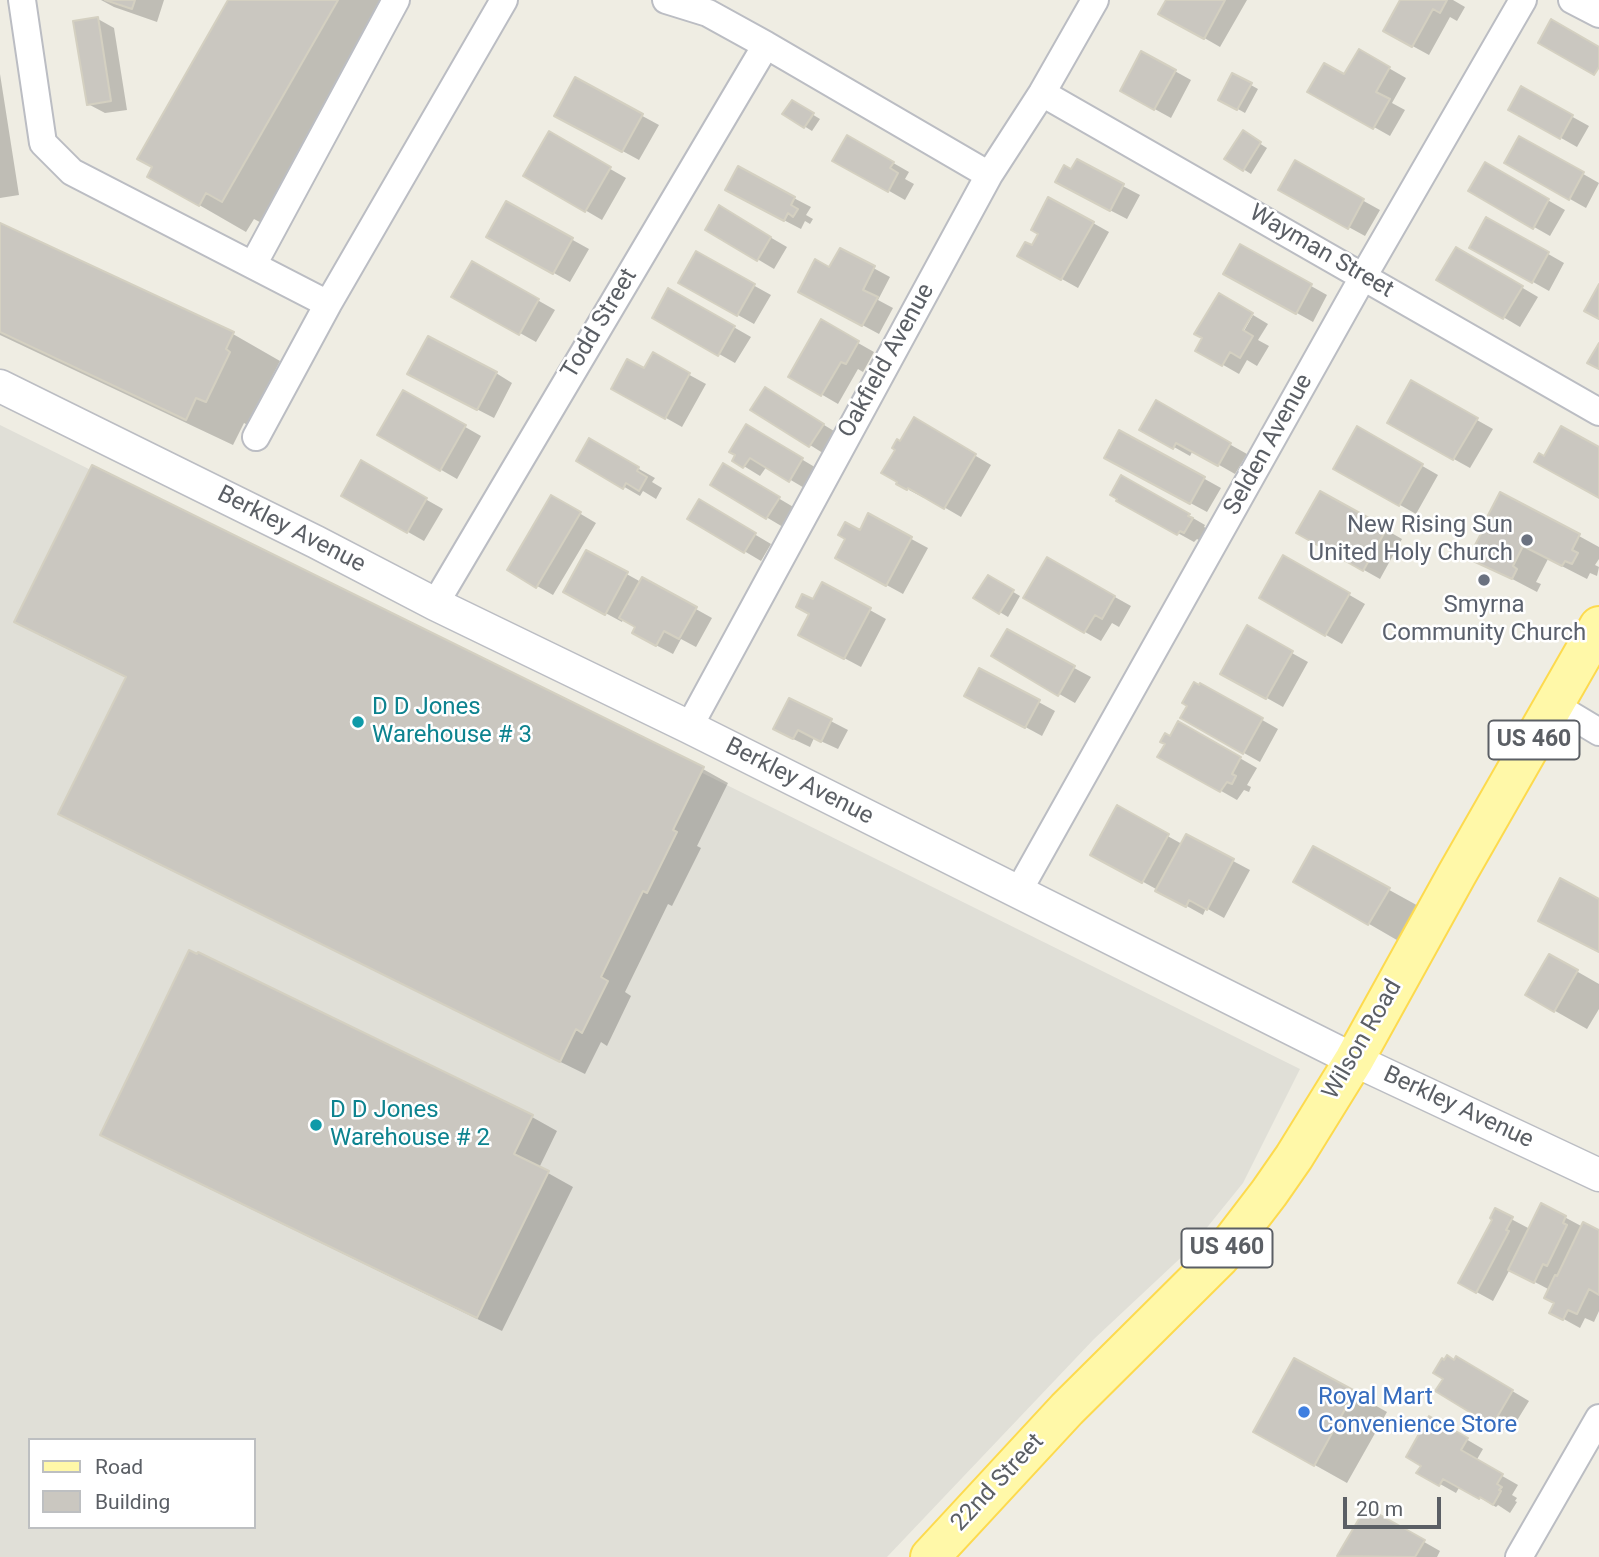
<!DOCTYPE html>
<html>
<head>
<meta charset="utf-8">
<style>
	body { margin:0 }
	#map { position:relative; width:1599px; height:1557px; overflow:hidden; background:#efede3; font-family:Roboto,sans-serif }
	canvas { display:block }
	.legend { position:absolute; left:28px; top:1438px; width:228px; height:91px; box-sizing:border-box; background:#fff; border:2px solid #bdbfc1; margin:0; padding:9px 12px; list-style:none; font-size:21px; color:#5b5f65 }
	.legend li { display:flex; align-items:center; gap:14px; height:35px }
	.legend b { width:35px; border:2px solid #bdbfc1 }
	.scale { position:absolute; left:1343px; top:1497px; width:98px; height:32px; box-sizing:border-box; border:4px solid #5b5f65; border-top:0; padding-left:9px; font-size:21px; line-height:24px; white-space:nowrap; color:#5b5f65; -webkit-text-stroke:5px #fff; paint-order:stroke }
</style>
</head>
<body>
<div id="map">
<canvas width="1599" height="1557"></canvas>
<ul class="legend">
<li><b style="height:9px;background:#fff8a8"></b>Road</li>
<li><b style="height:19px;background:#cac7c0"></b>Building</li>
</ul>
<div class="scale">20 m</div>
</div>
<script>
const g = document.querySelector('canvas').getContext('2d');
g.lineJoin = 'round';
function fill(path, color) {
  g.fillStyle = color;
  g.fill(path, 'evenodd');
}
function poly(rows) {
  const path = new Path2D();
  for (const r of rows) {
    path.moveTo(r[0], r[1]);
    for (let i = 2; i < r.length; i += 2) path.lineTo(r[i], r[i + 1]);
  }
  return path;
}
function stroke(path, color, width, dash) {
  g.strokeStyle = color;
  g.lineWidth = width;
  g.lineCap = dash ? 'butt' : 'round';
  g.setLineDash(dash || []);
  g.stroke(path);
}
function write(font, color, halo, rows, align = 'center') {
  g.font = font + ' Roboto,sans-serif';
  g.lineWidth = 5;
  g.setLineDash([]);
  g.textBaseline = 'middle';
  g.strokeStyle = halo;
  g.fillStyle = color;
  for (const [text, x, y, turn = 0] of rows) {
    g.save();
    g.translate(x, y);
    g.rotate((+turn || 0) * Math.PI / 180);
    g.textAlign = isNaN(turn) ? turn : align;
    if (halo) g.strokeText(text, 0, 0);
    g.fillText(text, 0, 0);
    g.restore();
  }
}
fill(poly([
	[0,425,1300,1069,1243,1183,1188,1251,1094,1339,887,1557,0,1557],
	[30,1440,254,1440,254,1527,30,1527]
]), '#e0dfd7');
fill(poly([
	[101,0,164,0,157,22,114,7],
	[230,0,400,0,269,227,254,219,246,232,149,176],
	[1168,0,1247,0,1220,47,1161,13],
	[1402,0,1453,0,1465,7,1457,21,1450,17,1429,55,1385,31],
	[98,19,114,28,127,110,105,113,88,104],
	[1359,51,1406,78,1392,103,1405,110,1390,136,1310,91,1345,77],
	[1142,53,1191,80,1171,118,1122,91],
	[0,74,19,195,0,198],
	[1233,75,1258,89,1245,113,1220,99],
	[576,80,659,125,639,160,573,124],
	[1522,89,1589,126,1577,147,1510,109],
	[792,102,820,119,812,131,785,114],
	[1243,133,1267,148,1251,174,1227,159],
	[549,134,626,178,602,220,525,175],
	[848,137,909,172,905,179,914,184,905,200,835,160],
	[1520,138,1599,183,1586,208,1506,163],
	[1077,162,1140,195,1127,219,1073,191],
	[1295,163,1380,210,1365,236,1281,190],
	[1485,164,1565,210,1550,236,1471,191],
	[738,169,811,207,806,215,813,219,810,224,805,221,801,229,743,199],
	[506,203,589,249,570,282,488,236],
	[720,208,787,247,774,269,707,229],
	[1487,219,1564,263,1549,291,1471,247],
	[1093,223,1109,232,1078,288,1019,255,1033,248],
	[0,225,233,334,280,361,272,377,276,380,253,428,244,423,233,445,0,335],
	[1240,246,1327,295,1313,322,1225,273],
	[1457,249,1538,297,1520,327,1439,279],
	[840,250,890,277,878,300,893,308,879,334,816,300],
	[697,254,771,295,754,324,681,283],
	[472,263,555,310,536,342,454,296],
	[669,290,751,337,735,363,654,317],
	[1253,315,1268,324,1258,340,1269,346,1257,366,1247,360,1239,374,1197,350,1237,336,1240,338],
	[821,322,874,352,863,372,858,369,838,404,790,376],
	[653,355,706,384,682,427,613,388,644,370],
	[496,373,512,383,494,418,426,383],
	[1411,383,1493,429,1470,468,1389,423],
	[404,392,481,436,457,479,379,434],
	[781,399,839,434,826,455,810,445],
	[1156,403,1247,454,1235,474,1193,450,1190,456,1142,429],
	[914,419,991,465,961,517,925,496,924,498,909,490,914,481],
	[746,426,818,469,806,489,767,466,760,476,734,460],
	[1358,429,1438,475,1416,514,1335,468],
	[1120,432,1221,488,1207,512,1122,466],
	[589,441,655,478,652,482,662,488,656,499,643,491,640,496,578,460],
	[361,463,443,509,424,541,343,495],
	[724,466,795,508,783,527,712,485],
	[93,467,703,769,728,783,697,846,701,848,672,906,668,904,625,992,631,996,607,1046,601,1042,585,1074,85,828,60,813,127,678,41,636,17,621],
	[1122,477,1205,525,1204,527,1208,529,1201,541,1197,539,1194,542,1118,500],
	[1321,493,1402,539,1380,579,1298,533],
	[552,497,596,523,553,595,509,570],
	[700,502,771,544,761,561,690,519],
	[869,516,928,548,903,594,837,558,860,533],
	[1579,536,1599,547,1599,559,1595,565,1599,567,1597,576,1590,573,1587,579,1548,559,1536,582,1541,584,1537,592,1476,560,1482,547],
	[587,552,641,582,642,579,712,618,696,647,681,639,673,654,650,642,637,627,623,619,622,622,565,591],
	[1284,557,1365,604,1342,644,1261,598],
	[1047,559,1131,606,1119,627,1112,623,1101,641,1025,598],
	[988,577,1020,596,1008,617,976,598],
	[823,584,886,619,861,667,816,643,811,614,813,602],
	[1247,628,1308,662,1283,707,1222,673],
	[1007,632,1091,677,1075,703,993,656],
	[980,670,1055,711,1042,736,983,704],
	[1201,685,1278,729,1260,762,1182,718],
	[790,700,848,730,838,749,814,738,810,747,791,738],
	[1179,723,1257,768,1247,785,1251,787,1249,792,1244,790,1237,800,1160,756],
	[1117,808,1182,844,1186,836,1250,870,1224,918,1206,908,1203,915,1109,863],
	[1313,848,1422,908,1402,943,1295,881],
	[199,954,532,1117,557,1131,539,1168,573,1187,502,1331,126,1148,102,1134],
	[1550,956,1599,984,1599,1009,1587,1029,1527,995],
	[1542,1205,1583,1227,1599,1232,1599,1311,1594,1322,1585,1318,1580,1328,1551,1312,1556,1303,1550,1290,1510,1269,1493,1301,1460,1283,1494,1219,1496,1211,1530,1229],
	[1457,1358,1529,1401,1513,1427,1511,1426,1507,1432,1437,1391],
	[1295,1360,1387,1412,1347,1483,1288,1450],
	[1430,1418,1483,1449,1476,1461,1518,1485,1512,1495,1517,1498,1515,1501,1517,1502,1510,1513,1498,1505,1496,1507,1460,1486,1456,1493,1419,1472,1423,1465],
	[1366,1509,1440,1551,1437,1557,1342,1557,1340,1556]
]), '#0003');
const building = poly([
	[105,0,135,0,132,9,105,0],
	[228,0,338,0,222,202,206,193,199,206,147,177,152,167,137,159,228,0],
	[1166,0,1225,0,1204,39,1158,14,1166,0],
	[1400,0,1447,0,1440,13,1433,9,1412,47,1383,31,1400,0],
	[98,17,111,101,87,105,73,21,98,17],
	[1551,19,1599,47,1599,67,1594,75,1538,43,1551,19],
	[1359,49,1390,67,1376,92,1390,99,1373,129,1307,92,1324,63,1344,74,1359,49],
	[1141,51,1176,70,1154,110,1120,91,1141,51],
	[1232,73,1252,83,1237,110,1218,100,1232,73],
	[575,77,643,114,622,152,554,116,575,77],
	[1521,86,1573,115,1560,139,1508,110,1521,86],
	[792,100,814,113,804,128,782,114,792,100],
	[1243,130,1261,142,1243,171,1224,159,1243,130],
	[549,131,611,167,585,212,523,176,549,131],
	[847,135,894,162,890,168,898,173,888,192,832,161,847,135],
	[1519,136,1584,172,1569,200,1504,163,1519,136],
	[1077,159,1124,184,1110,211,1055,182,1064,165,1071,169,1077,159],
	[1295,160,1364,199,1348,229,1278,190,1295,160],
	[1485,162,1549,199,1533,229,1468,191,1485,162],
	[738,166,795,197,791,205,798,209,793,217,788,213,784,221,725,190,738,166],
	[1048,197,1094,222,1061,280,1017,256,1025,242,1032,245,1038,234,1031,230,1048,197],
	[506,201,573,238,553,274,486,237,506,201],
	[719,205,771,237,757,261,705,230,719,205],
	[1486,217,1549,252,1532,283,1469,248,1486,217],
	[0,223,234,332,226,349,230,352,206,402,196,398,186,420,0,332,0,223],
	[1240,244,1312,284,1296,314,1223,274,1240,244],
	[1456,247,1523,286,1503,319,1436,280,1456,247],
	[840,248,875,266,863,290,878,297,862,326,798,292,815,259,829,267,840,248],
	[696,251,755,284,737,316,678,283,696,251],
	[472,261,539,299,519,335,451,297,472,261],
	[1599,284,1599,319,1584,311,1599,284],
	[668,288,735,326,718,356,652,318,668,288],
	[1219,293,1253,313,1243,330,1253,336,1240,358,1230,352,1222,366,1195,351,1202,338,1194,334,1219,293],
	[821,319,859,341,846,364,841,362,821,396,788,377,821,319],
	[428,336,497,372,477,410,407,374,428,336],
	[1599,343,1599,369,1587,363,1599,343],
	[653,352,690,373,665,419,611,389,627,359,644,368,653,352],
	[1411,380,1478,418,1453,460,1387,423,1411,380],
	[765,387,824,424,809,447,750,410,765,387],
	[403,390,466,425,440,471,377,435,403,390],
	[1156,400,1231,443,1218,466,1176,443,1173,449,1139,430,1156,400],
	[914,417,976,454,944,509,908,488,907,490,896,484,897,482,881,473,895,450,892,448,897,439,900,441,914,417],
	[746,424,803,458,789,482,750,458,743,468,732,461,735,455,729,452,746,424],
	[1357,426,1423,464,1399,506,1333,469,1357,426],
	[1561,426,1599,447,1599,498,1534,462,1539,453,1544,456,1561,426],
	[1119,430,1205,477,1190,504,1104,458,1119,430],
	[589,438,639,467,637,471,647,477,639,491,626,483,623,489,576,461,589,438],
	[361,460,427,498,407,533,341,496,361,460],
	[723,463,780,497,766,519,710,485,723,463],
	[92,465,704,767,673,830,677,832,647,893,643,891,601,977,608,981,582,1033,576,1029,560,1062,58,814,126,677,14,622,92,465],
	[1121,475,1190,514,1188,516,1193,518,1184,533,1180,531,1177,535,1116,501,1117,499,1110,495,1121,475],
	[1320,491,1387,528,1363,571,1296,533,1320,491],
	[1500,492,1580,534,1572,550,1578,553,1572,564,1565,561,1562,566,1523,546,1513,566,1517,569,1512,579,1473,561,1479,548,1475,545,1486,524,1484,523,1500,492],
	[551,495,581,512,536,588,507,570,551,495],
	[699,499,756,533,744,553,687,519,699,499],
	[868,513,912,537,886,586,835,558,845,539,838,535,845,522,860,530,868,513],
	[586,550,628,572,605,615,563,592,586,550],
	[1283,555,1350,593,1325,636,1259,598,1283,555],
	[1047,557,1115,596,1102,619,1095,615,1084,633,1023,598,1047,557],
	[988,575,1014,590,999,614,973,598,988,575],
	[642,577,697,607,679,639,664,631,656,646,632,633,635,627,619,618,642,577],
	[822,582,871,608,844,659,798,635,809,614,796,607,802,594,813,599,822,582],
	[1247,625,1293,651,1266,699,1220,674,1247,625],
	[1007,629,1075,666,1058,696,991,656,1007,629],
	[979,668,1040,700,1025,728,964,696,979,668],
	[1194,682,1199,685,1200,683,1263,718,1243,754,1180,718,1187,706,1182,703,1194,682],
	[789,698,832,719,821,742,798,730,793,739,773,729,789,698],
	[1178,721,1241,757,1232,774,1236,776,1232,784,1227,782,1220,792,1157,757,1165,744,1160,742,1165,733,1170,736,1178,721],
	[1117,805,1169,834,1142,883,1090,855,1117,805],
	[1186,834,1234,859,1207,910,1189,900,1186,907,1155,891,1186,834],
	[1313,846,1390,888,1368,925,1293,882,1313,846],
	[1560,878,1599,899,1599,952,1538,921,1560,878],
	[189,950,197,954,198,952,533,1115,514,1154,549,1171,477,1318,100,1135,189,950],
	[1549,954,1578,970,1554,1012,1525,995,1549,954],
	[1541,1203,1566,1216,1563,1223,1567,1225,1547,1266,1543,1264,1534,1283,1508,1270,1541,1203],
	[1495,1208,1513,1217,1506,1230,1509,1231,1476,1293,1458,1283,1492,1220,1490,1218,1495,1208],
	[1583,1222,1599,1230,1599,1295,1589,1289,1577,1314,1568,1310,1563,1320,1549,1313,1554,1303,1544,1298,1555,1275,1557,1276,1583,1222],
	[1447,1355,1454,1360,1456,1356,1513,1390,1496,1419,1494,1418,1489,1424,1435,1391,1443,1379,1433,1373,1442,1358,1444,1360,1447,1355],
	[1294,1358,1355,1391,1314,1466,1253,1432,1294,1358],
	[1429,1416,1468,1438,1461,1450,1503,1474,1497,1484,1502,1487,1499,1490,1501,1491,1493,1505,1480,1497,1479,1499,1443,1479,1439,1486,1416,1473,1421,1466,1406,1457,1429,1416],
	[1366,1507,1425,1540,1415,1557,1337,1556,1366,1507]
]);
fill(building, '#cac7c0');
stroke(building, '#d4d0c1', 2);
const minor = poly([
	[22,0,43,143,72,172,328,304,504,0],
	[666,0,708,13,766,45,989,175],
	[1572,0,1599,14],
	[1042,93,1599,412],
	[253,265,396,0],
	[256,437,328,304],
	[435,604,766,45],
	[1554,705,1599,732],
	[689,727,989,175,1042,93,1095,0],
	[1018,892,1363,277,1523,0],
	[1519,1557,1599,1418]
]);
const tertiary = poly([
	[0,386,316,542,435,604,689,727,1354,1060,1599,1175]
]);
const primary = poly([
	[930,1557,1067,1409,1220,1257,1269,1193,1294,1157,1354,1060,1457,874,1599,626]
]);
stroke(minor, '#bbbdc3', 30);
stroke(tertiary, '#bbbdc3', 35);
stroke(primary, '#fdda4e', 42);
stroke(minor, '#fff', 26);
stroke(tertiary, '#fff', 32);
stroke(primary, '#fff8a8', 38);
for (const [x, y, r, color] of [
	[1527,540,7,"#6b7280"],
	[1484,580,7,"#6b7280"],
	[358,722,7,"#0f9aa8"],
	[316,1125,7,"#0f9aa8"],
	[1304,1412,7,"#3f7fe0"]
]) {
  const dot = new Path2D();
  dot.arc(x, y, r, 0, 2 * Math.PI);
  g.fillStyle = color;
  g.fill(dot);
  stroke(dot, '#fff', 2.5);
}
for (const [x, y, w] of [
	[1534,740,91],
	[1227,1248,91]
]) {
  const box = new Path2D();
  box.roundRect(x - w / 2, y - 19.5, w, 39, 5);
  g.fillStyle = '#fff';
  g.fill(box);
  stroke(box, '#5b5f65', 2);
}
write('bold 23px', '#5b5f65', null, [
	["US 460",1534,740],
	["US 460",1227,1248]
]);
write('24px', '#5b5f65', '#fff', [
	["Wayman Street",1321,252,30],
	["Todd Street",600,324,-59],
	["Oakfield Avenue",887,361,-61],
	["Selden Avenue",1269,445,-61],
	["Berkley Avenue",291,530,27],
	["Berkley Avenue",799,782,27],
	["Wilson Road",1363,1040,-60],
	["Berkley Avenue",1458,1108,25],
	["22nd Street",998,1483,-47]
]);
write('24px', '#5b616d', '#fff', [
	["New Rising Sun",1513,526],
	["United Holy Church",1513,554],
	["Smyrna",1484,606,"center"],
	["Community Church",1484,634,"center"]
], 'right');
write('24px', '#0d838f', '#fff', [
	["D D Jones",372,708],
	["Warehouse # 3",372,736],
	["D D Jones",330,1111],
	["Warehouse # 2",330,1139]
], 'left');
write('24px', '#366cbe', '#fff', [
	["Royal Mart",1318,1398],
	["Convenience Store",1318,1426]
], 'left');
</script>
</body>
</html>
